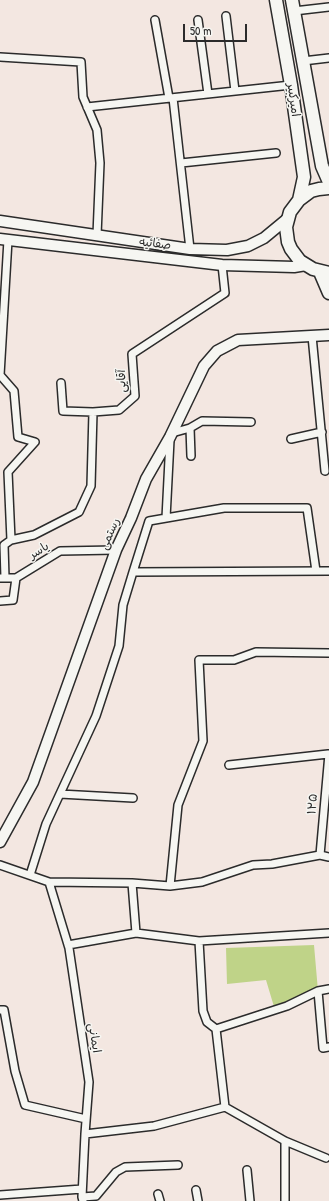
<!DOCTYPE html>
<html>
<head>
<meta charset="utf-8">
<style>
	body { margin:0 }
	#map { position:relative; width:329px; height:1201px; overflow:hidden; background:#f3e7e1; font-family:"Patrick Hand",sans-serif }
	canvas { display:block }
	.scale { position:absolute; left:183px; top:24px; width:64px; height:18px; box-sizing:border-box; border:2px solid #2b2b2b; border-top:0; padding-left:5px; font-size:12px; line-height:14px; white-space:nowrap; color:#2b2b2b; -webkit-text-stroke:3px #f6f6f2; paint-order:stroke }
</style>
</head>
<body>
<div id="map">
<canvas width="329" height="1201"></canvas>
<div class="scale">50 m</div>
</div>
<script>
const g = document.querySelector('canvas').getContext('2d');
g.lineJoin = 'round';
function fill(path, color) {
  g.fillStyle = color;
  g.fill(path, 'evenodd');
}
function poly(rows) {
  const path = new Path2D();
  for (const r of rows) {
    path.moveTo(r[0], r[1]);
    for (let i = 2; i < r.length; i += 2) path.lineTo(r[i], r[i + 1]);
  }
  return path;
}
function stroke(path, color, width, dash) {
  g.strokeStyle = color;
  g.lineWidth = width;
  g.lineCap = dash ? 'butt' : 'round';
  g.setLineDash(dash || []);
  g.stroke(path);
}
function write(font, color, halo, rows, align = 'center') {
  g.font = font + ' "Patrick Hand","Playpen Sans Arabic",sans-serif';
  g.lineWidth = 3;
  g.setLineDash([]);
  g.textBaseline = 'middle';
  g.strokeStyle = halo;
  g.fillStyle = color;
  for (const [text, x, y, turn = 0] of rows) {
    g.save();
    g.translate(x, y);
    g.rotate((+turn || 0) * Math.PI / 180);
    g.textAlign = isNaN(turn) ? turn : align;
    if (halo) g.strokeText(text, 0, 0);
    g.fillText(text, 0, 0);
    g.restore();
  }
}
fill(poly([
	[314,945,318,991,275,1010,266,980,227,984,226,948]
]), '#bfd388');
const street = poly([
	[294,11,329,7],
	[226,16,235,91],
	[155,20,169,98],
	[198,20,208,94],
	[0,57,81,62,83,97,97,130,100,163,97,235],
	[303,61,329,58],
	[173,98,190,249],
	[87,107,291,85],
	[181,163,276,153],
	[312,336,325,471],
	[0,375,14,391,18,437,35,442,8,472,11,540],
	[0,375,8,240],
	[61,383,63,411,93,412],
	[190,428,202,421,251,422],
	[172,433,190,428,191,456],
	[291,439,322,432],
	[166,518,170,440],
	[133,572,149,521,224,508,307,508,316,571],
	[0,578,16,578,60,551,116,550],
	[5,578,4,545,11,540,34,535,79,512,91,486,93,412,119,410,135,396,132,354,225,293,222,265],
	[0,601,13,600,16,578],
	[229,765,328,754],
	[60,794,133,798],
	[320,855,329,754],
	[0,865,49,882,132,883,170,886,202,882,253,865,272,864,320,855,329,857],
	[30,875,46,824,96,716,119,646,123,605,133,572,329,571],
	[49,882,69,948,89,1082,85,1134,82,1197,83,1201],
	[132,883,136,933],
	[170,886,178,805,203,741,199,660,234,660,256,652,329,653],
	[329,933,199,941,203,1011,207,1022,216,1029,287,1006,318,991,329,989],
	[68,945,136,933,199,941],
	[318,991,323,1048,329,1047],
	[0,1010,4,1010,15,1071,25,1105,86,1119],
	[216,1029,225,1107],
	[85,1134,154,1126,225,1107,285,1141,326,1158],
	[247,1170,250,1201],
	[196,1190,198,1201],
	[158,1194,160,1201],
	[0,1195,82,1189],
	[82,1197,96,1196,116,1172,125,1167,178,1165],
	[285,1201,285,1141]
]);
const secondary = poly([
	[0,221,190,249,227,250,248,246,264,238,287,219],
	[0,239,222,265,294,267,306,265],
	[0,842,33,782,116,550,131,518,146,479,170,437,204,366,217,351,238,340,329,335]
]);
const primary = poly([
	[276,0,291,85,304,177,299,200],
	[292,0,322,166,329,182],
	[329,188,319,189,311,191,299,200,290,212,286,227,288,242,291,249,300,261,313,269,329,273],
	[320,272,329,293]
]);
stroke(street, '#2b2b2b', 10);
stroke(secondary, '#2b2b2b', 13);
stroke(primary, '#2b2b2b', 15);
stroke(street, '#f6f6f2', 7);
stroke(secondary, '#f6f6f2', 10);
stroke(primary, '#f6f6f2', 12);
write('12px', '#2b2b2b', '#f6f6f2', [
	["امیرکبیر",293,100,82],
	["صفائیه",155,244,7],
	["آقایی",122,381,-91],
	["رستمی",110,534,-66],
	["یاسر",39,551,-32],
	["۱۲۵",313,804,-85],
	["ایمانی",94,1038,81]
]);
</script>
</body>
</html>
